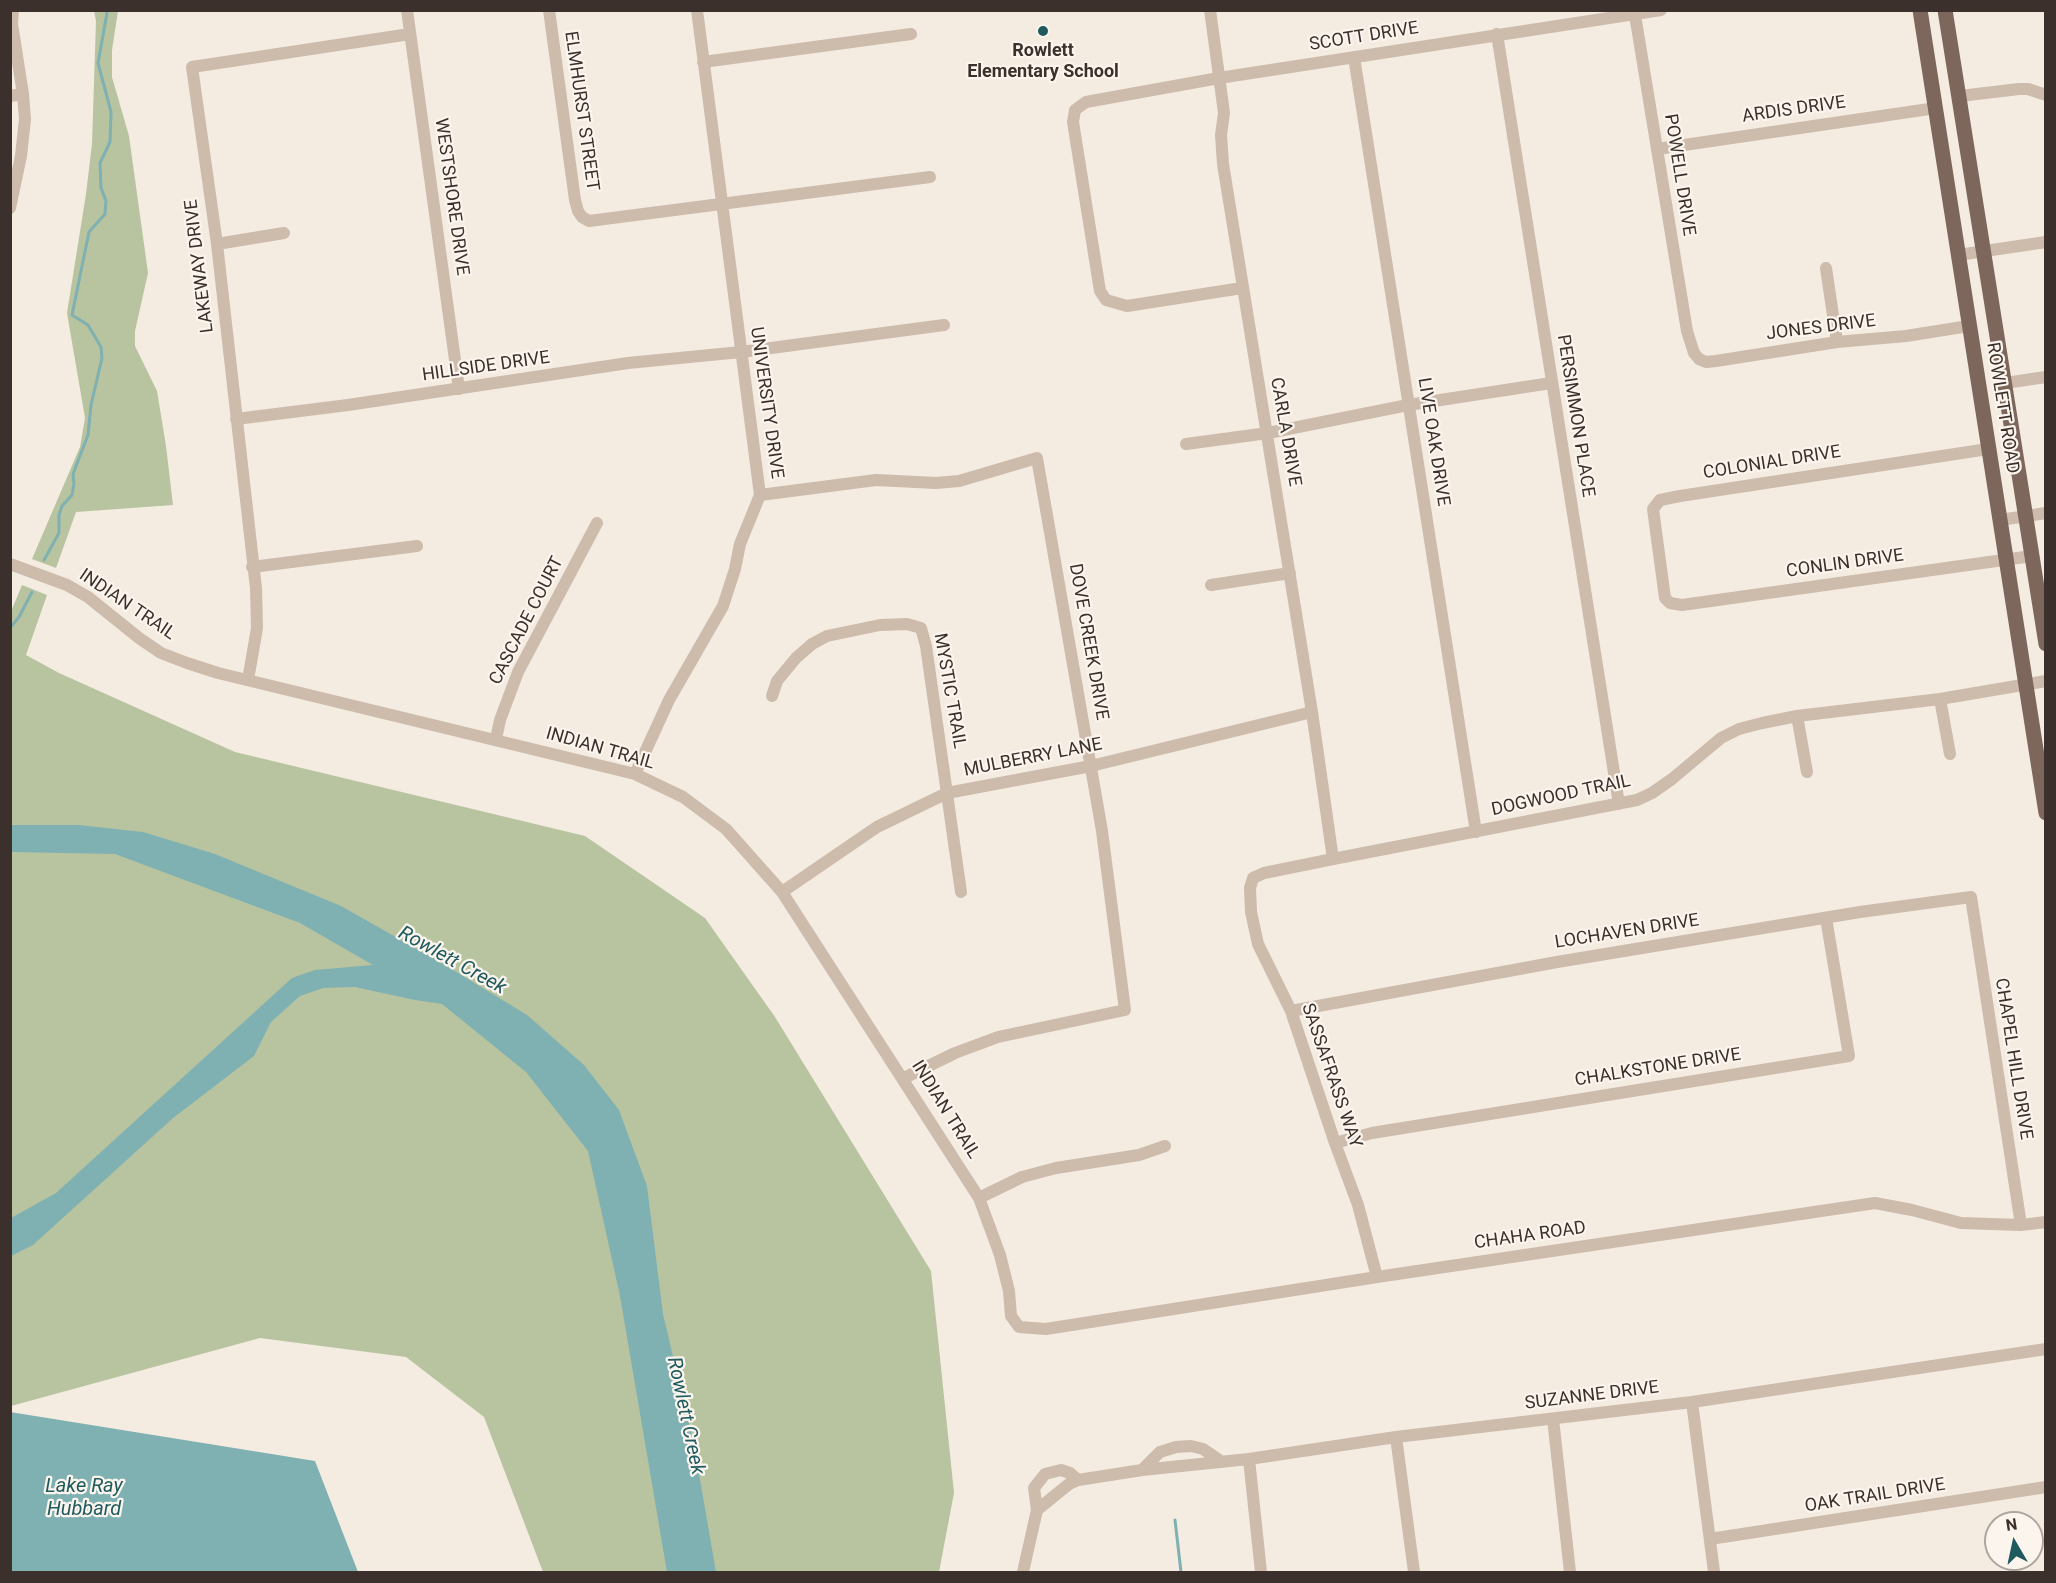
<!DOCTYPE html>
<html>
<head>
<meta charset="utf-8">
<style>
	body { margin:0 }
	#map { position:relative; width:2056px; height:1583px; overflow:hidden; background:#f4ebe1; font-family:Roboto,sans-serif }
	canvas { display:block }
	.frame { position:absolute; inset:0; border:12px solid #3b302b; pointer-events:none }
	.north { position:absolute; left:1984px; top:1511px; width:60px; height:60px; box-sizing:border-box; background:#fbf5ee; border:2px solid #aea6a0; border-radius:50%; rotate:351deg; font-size:16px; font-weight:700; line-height:24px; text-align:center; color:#3b302b }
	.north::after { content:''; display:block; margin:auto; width:21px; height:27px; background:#1f5a5e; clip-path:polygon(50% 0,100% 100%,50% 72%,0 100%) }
</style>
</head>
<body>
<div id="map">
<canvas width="2056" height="1583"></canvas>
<div class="frame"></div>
<div class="north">N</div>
</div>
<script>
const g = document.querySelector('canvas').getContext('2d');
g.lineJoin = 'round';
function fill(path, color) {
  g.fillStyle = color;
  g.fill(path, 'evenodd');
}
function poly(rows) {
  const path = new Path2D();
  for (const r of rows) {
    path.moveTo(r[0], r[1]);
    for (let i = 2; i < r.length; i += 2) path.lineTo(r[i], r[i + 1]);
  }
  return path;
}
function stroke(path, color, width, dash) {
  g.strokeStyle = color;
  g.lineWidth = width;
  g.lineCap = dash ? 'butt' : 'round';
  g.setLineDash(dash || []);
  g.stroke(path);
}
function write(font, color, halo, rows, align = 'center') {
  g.font = font + ' Roboto,sans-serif';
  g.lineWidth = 4.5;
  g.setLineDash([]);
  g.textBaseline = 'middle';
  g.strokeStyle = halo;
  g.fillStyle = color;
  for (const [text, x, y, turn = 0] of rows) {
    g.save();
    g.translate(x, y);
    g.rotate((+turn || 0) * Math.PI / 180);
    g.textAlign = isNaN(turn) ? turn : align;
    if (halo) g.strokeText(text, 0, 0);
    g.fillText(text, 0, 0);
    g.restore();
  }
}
fill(poly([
	[94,11,118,11,112,50,112,77,129,136,148,273,135,331,135,346,157,391,166,446,173,505,76,512,56,568,32,559,80,447,85,418,67,313,86,194,92,144,96,21],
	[22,585,47,595,26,655,59,673,235,752,585,836,705,918,775,1017,931,1271,954,1493,939,1572,543,1572,484,1417,406,1357,260,1338,11,1406,10,614]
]), '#b8c4a0');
fill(poly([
	[11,825,79,825,143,832,215,854,341,906,440,962,527,1015,584,1065,619,1110,647,1186,663,1314,694,1445,716,1572,667,1572,620,1296,588,1151,526,1072,442,1004,415,1000,355,987,323,988,300,996,271,1022,254,1056,173,1118,33,1245,11,1256,11,1218,56,1193,292,978,315,970,373,965,300,923,115,854,11,852],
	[10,1412,315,1461,358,1572,11,1572]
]), '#7fb0b2');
stroke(poly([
	[44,560,59,533,59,515,62,506,72,495,74,484,73,474,88,435,91,405,102,358,101,347,88,325,72,315,89,232,105,214,106,201,101,188,100,163,110,142,111,112,98,63,107,13,106,10],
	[10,628,19,617,32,592],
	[1175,1520,1181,1572]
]), '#7fb0b2', 3);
stroke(poly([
	[407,10,459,389],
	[549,10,575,200,578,211,582,217,589,221,930,177],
	[1210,10,1224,113,1221,135,1223,164,1312,712,1333,859],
	[1635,15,1687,331,1694,353,1699,359,1706,362,1716,361,1837,342,1906,336,1969,326],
	[1497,34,1619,804],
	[1354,57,1476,832],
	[703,62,911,34],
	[10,96,23,94],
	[1960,96,2019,89,2028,89,2046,95],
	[1657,149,1936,108],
	[10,208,21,156,25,119,23,94,12,24,13,10],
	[217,244,284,233],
	[1958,255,2046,242],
	[1826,268,1837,342],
	[1242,288,1127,306,1106,300,1100,291,1073,122,1075,110,1086,102,1219,78,1661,10],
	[2005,383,2046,377],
	[236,419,348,405,628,363,741,352,944,325],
	[1186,444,1268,433,1408,405,1551,383],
	[1988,449,1680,496,1660,500,1653,509,1665,598,1670,603,1682,605,2032,556],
	[760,495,876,480,936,483,959,481,1037,458,1102,831,1125,1010,998,1037,955,1053,904,1078],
	[2000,520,2046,513],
	[10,564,67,585,88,597,139,638,161,653,187,663,218,673,635,774,683,797,726,829,782,892,979,1198,1000,1255,1009,1291,1011,1316,1019,1327,1046,1329,1377,1277,1875,1203,1912,1210,1961,1223,2021,1225,2046,1222],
	[252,567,417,546],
	[1211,585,1290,573],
	[248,680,257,628,256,588,217,244,192,67,410,34],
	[772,696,777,681,796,658,812,644,827,636,880,625,907,624,921,628,926,646,961,892],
	[1940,699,1950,754],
	[1797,716,1807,772],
	[496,739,500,720,518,672,597,523],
	[635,774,669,700,723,606,735,569,740,544,760,495,697,10],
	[782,892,877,827,947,793,1091,766,1312,712],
	[1291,1011,1557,962,1860,912,1971,897,2021,1225],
	[1335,1143,1372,1133,1849,1056,1826,918],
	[979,1198,1022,1177,1056,1168,1139,1155,1165,1146],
	[1377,1277,1358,1205,1335,1143,1291,1011,1258,944,1251,912,1250,888,1253,878,1264,873,1333,859,1637,800,1652,793,1672,779,1721,738,1739,729,1762,723,1797,716,1940,699,2046,681],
	[1692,1402,1714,1572],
	[1553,1419,1570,1572],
	[1396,1437,1414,1572],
	[1249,1459,1261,1572],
	[1142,1470,1160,1452,1176,1447,1191,1446,1203,1449,1222,1462],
	[1037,1510,1034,1488,1045,1474,1061,1470,1070,1473,1078,1480],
	[1710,1539,2046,1487],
	[1023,1572,1037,1510,1069,1484,1078,1480,1142,1470,1249,1459,1396,1437,1692,1402,2046,1349]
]), '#cdbbac', 12);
stroke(poly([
	[1920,10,2046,813],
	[1945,10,2046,644]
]), '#7d675c', 15);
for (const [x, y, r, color] of [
	[1043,31,6,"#1f5a5e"]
]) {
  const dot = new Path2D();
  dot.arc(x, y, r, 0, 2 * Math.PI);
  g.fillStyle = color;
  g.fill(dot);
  stroke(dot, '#fbf5ee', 2);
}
write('18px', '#3b302b', '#fbf5ee', [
	["SCOTT DRIVE",1364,37,-9],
	["ARDIS DRIVE",1794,110,-8],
	["ELMHURST STREET",581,111,82],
	["POWELL DRIVE",1679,175,81],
	["WESTSHORE DRIVE",451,197,82],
	["LAKEWAY DRIVE",200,266,-97],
	["JONES DRIVE",1821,328,-7],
	["HILLSIDE DRIVE",486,367,-8],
	["UNIVERSITY DRIVE",766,403,82],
	["ROWLETT ROAD",2002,408,81],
	["PERSIMMON PLACE",1575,416,81],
	["CARLA DRIVE",1285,432,80],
	["LIVE OAK DRIVE",1433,442,81],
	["COLONIAL DRIVE",1772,463,-9],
	["CONLIN DRIVE",1845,564,-8],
	["INDIAN TRAIL",127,605,34],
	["CASCADE COURT",527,621,-63],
	["DOVE CREEK DRIVE",1088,642,80],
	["MYSTIC TRAIL",949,691,80],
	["INDIAN TRAIL",600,749,16],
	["MULBERRY LANE",1033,758,-11],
	["DOGWOOD TRAIL",1561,796,-12],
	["LOCHAVEN DRIVE",1627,932,-9],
	["CHAPEL HILL DRIVE",2013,1059,81],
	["CHALKSTONE DRIVE",1658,1068,-9],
	["SASSAFRASS WAY",1331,1076,71],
	["INDIAN TRAIL",945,1110,58],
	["CHAHA ROAD",1530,1236,-8],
	["SUZANNE DRIVE",1592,1396,-7],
	["OAK TRAIL DRIVE",1875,1496,-9]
]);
write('bold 18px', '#3b302b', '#fbf5ee', [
	["Rowlett",1043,51],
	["Elementary School",1043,72]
]);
write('italic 20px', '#1f5a5e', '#fbf5ee', [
	["Rowlett Creek",452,961,29],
	["Rowlett Creek",685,1416,78],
	["Lake Ray",84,1487],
	["Hubbard",84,1510]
]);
</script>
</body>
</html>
